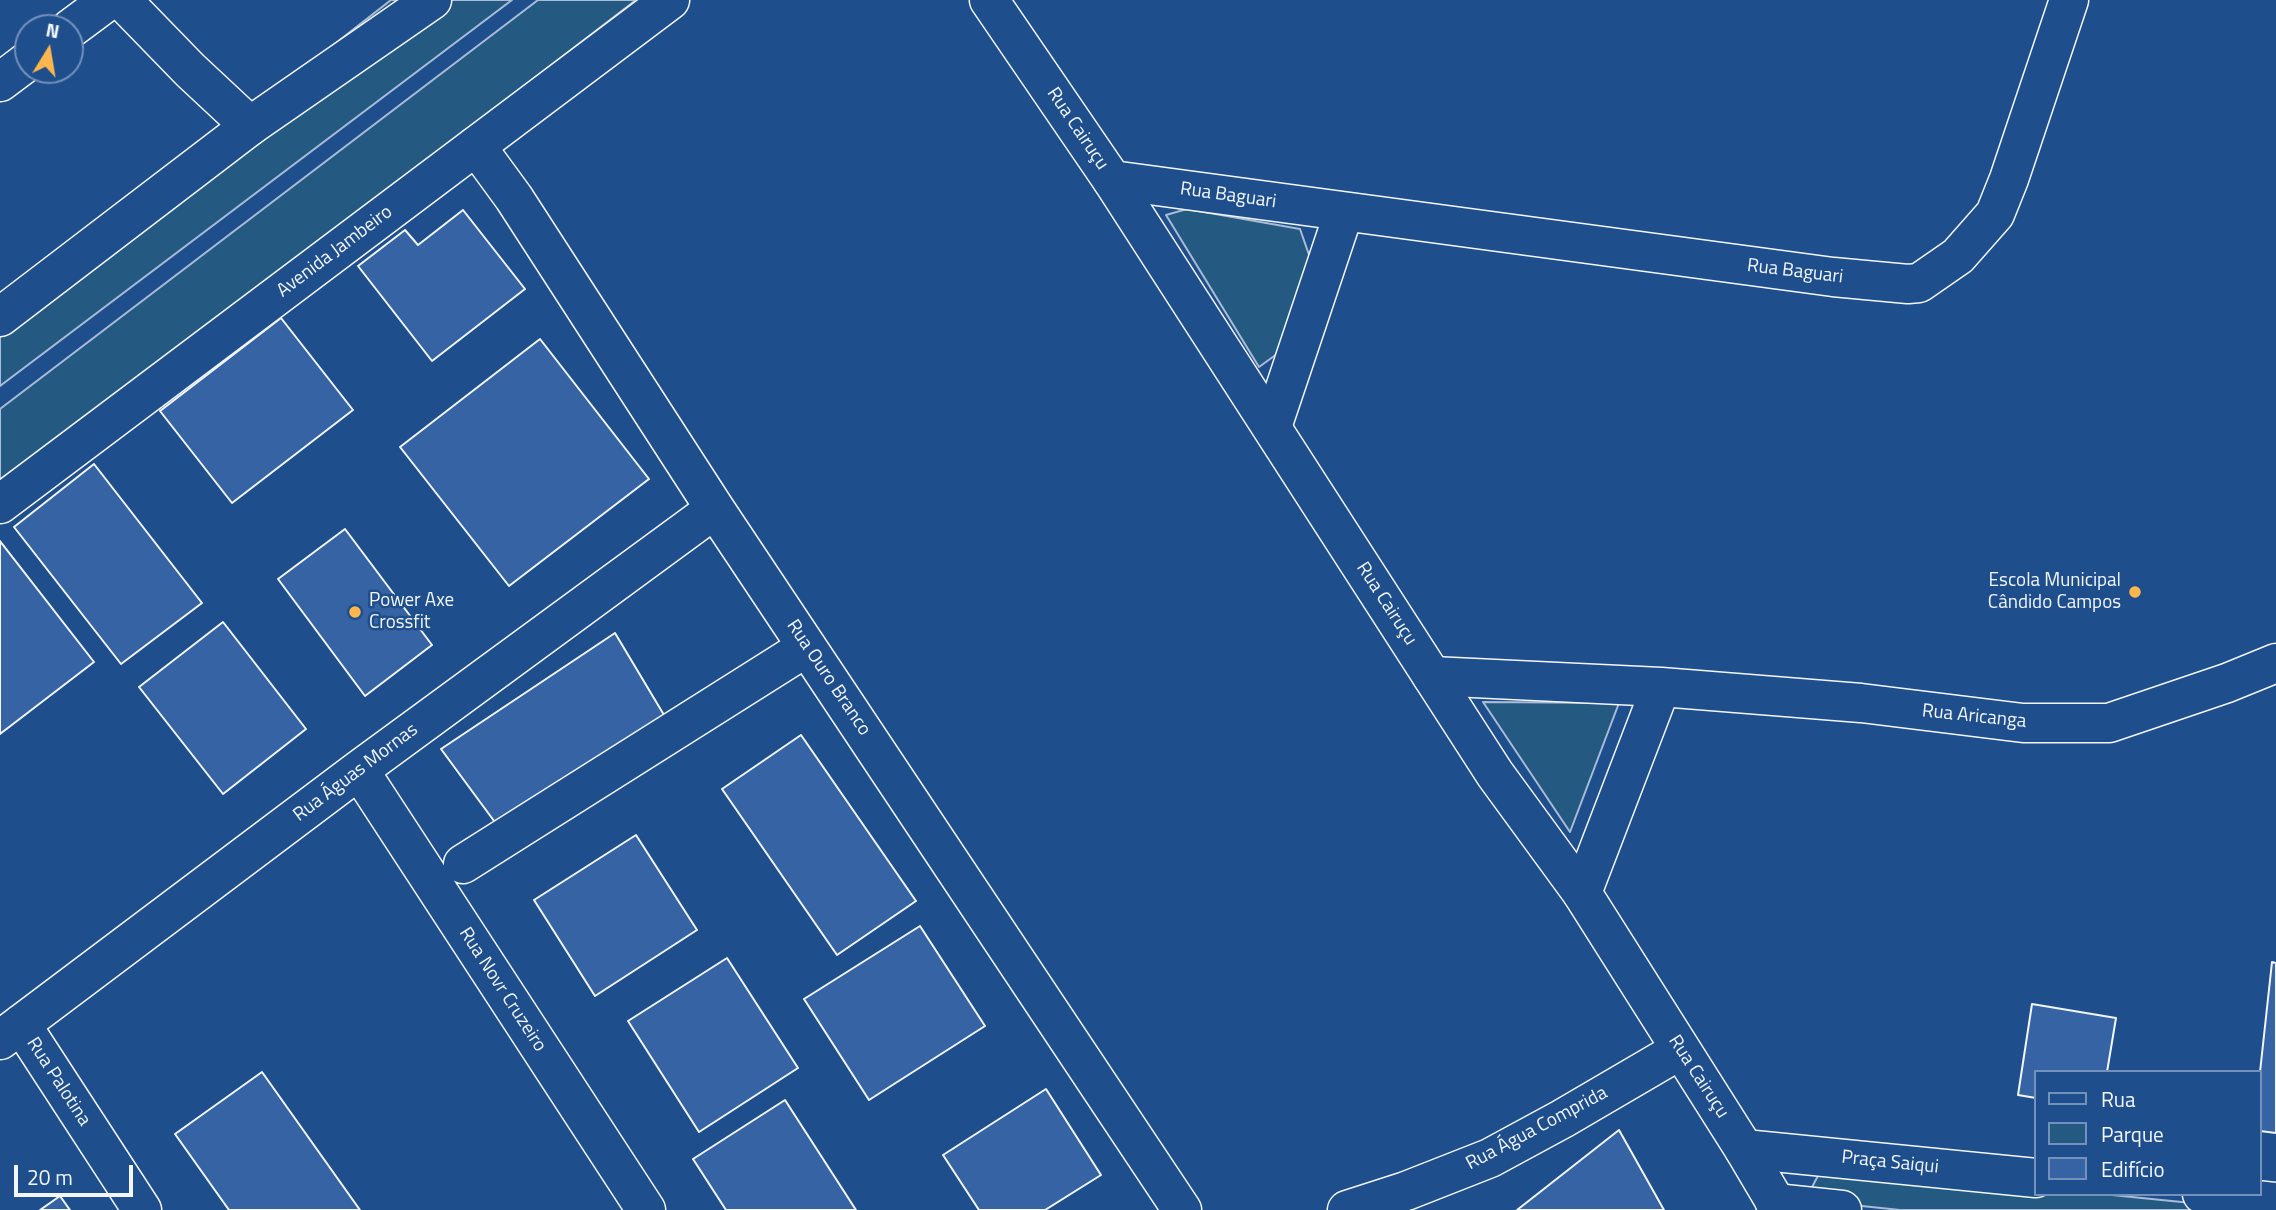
<!DOCTYPE html>
<html>
<head>
<meta charset="utf-8">
<style>
	body { margin:0 }
	#map { position:relative; width:2276px; height:1210px; overflow:hidden; background:#1f4e8c; font-family:"Titillium Web",sans-serif }
	canvas { display:block }
	.legend { position:absolute; left:2034px; top:1070px; width:228px; height:126px; box-sizing:border-box; background:#1f4e8c; border:2px solid #7391ba; margin:0; padding:9px 12px; list-style:none; font-size:21px; color:#f2f6ff }
	.legend li { display:flex; align-items:center; gap:14px; height:35px }
	.legend b { width:35px; border:2px solid #7391ba }
	.north { position:absolute; left:14px; top:14px; width:70px; height:70px; box-sizing:border-box; background:#1f4e8c; border:2px solid #7391ba; border-radius:50%; rotate:11deg; font-size:19px; font-weight:700; line-height:28px; text-align:center; color:#f2f6ff }
	.north::after { content:''; display:block; margin:auto; width:24px; height:32px; background:#ffb74d; clip-path:polygon(50% 0,100% 100%,50% 72%,0 100%) }
	.scale { position:absolute; left:14px; top:1165px; width:119px; height:32px; box-sizing:border-box; border:4px solid #f2f6ff; border-top:0; padding-left:9px; font-size:21px; line-height:24px; white-space:nowrap; color:#f2f6ff; -webkit-text-stroke:5px #1f4e8c; paint-order:stroke }
</style>
</head>
<body>
<div id="map">
<canvas width="2276" height="1210"></canvas>
<ul class="legend">
<li><b style="height:9px;background:#1f4e8c"></b>Rua</li>
<li><b style="height:19px;background:#245a82"></b>Parque</li>
<li><b style="height:19px;background:#3563a3"></b>Edifício</li>
</ul>
<div class="north">N</div>
<div class="scale">20 m</div>
</div>
<script>
const g = document.querySelector('canvas').getContext('2d');
g.lineJoin = 'round';
function fill(path, color) {
  g.fillStyle = color;
  g.fill(path, 'evenodd');
}
function poly(rows) {
  const path = new Path2D();
  for (const r of rows) {
    path.moveTo(r[0], r[1]);
    for (let i = 2; i < r.length; i += 2) path.lineTo(r[i], r[i + 1]);
  }
  return path;
}
function stroke(path, color, width, dash) {
  g.strokeStyle = color;
  g.lineWidth = width;
  g.lineCap = dash ? 'butt' : 'round';
  g.setLineDash(dash || []);
  g.stroke(path);
}
function write(font, color, halo, rows, align = 'center') {
  g.font = font + ' "Titillium Web",sans-serif';
  g.lineWidth = 5;
  g.setLineDash([]);
  g.textBaseline = 'middle';
  g.strokeStyle = halo;
  g.fillStyle = color;
  for (const [text, x, y, turn = 0] of rows) {
    g.save();
    g.translate(x, y);
    g.rotate((+turn || 0) * Math.PI / 180);
    g.textAlign = isNaN(turn) ? turn : align;
    if (halo) g.strokeText(text, 0, 0);
    g.fillText(text, 0, 0);
    g.restore();
  }
}
const green = poly([
	[391,0,512,0,0,386,0,305,391,0],
	[538,0,636,0,0,488,0,409,538,0],
	[1187,209,1300,229,1314,269,1288,346,1259,367,1166,215,1187,209],
	[1483,702,1619,703,1570,832,1483,702],
	[1820,1172,2036,1194,2102,1194,2261,1210,1900,1210,1814,1201,1811,1189,1820,1172]
]);
fill(green, '#245a82');
stroke(green, '#a8bbd7', 2);
const building = poly([
	[463,210,525,289,432,361,358,266,405,230,418,245,463,210],
	[281,318,353,410,232,503,160,411,281,318],
	[540,339,649,479,509,586,400,447,540,339],
	[94,464,202,603,121,664,14,527,94,464],
	[345,529,432,645,365,696,278,579,345,529],
	[0,541,94,662,0,734,0,541],
	[223,622,306,729,223,794,139,687,223,622],
	[615,633,667,720,497,825,441,749,615,633],
	[801,735,916,901,837,955,722,789,801,735],
	[636,835,697,930,595,996,534,900,636,835],
	[920,926,985,1026,869,1100,804,999,920,926],
	[727,958,798,1068,699,1132,628,1021,727,958],
	[2272,962,2276,963,2276,1133,2260,1131,2260,1072,2272,962],
	[2032,1004,2116,1018,2107,1072,2036,1072,2036,1098,2018,1095,2032,1004],
	[262,1072,360,1210,229,1210,175,1134,262,1072],
	[1046,1089,1101,1175,1045,1210,979,1210,943,1155,1046,1089],
	[785,1100,856,1210,726,1210,693,1159,785,1100],
	[1619,1130,1664,1210,1517,1210,1619,1130],
	[60,1196,70,1210,40,1210,60,1196]
]);
fill(building, '#3563a3');
stroke(building, '#f2f6ff', 2);
const minor = poly([
	[122,0,190,70,250,126],
	[70,29,109,0],
	[0,82,28,61],
	[476,146,514,198,715,509,1182,1210],
	[1112,180,1833,277,1908,284,1919,283,1958,256,1995,214,2009,179,2069,0],
	[1272,427,1344,212],
	[1432,676,1661,687,1861,703,2023,723,2109,723,2227,683,2276,663],
	[359,770,646,1210],
	[463,864,807,647],
	[1582,893,1661,687],
	[21,1024,142,1210],
	[0,1040,359,770,715,509],
	[1744,1149,2036,1178],
	[2202,1194,2276,1202],
	[1775,1203,1842,1210],
	[1347,1210,1406,1191,1490,1158,1562,1119,1680,1050]
]);
const major = poly([
	[989,0,1112,180,1495,774,1582,893,1744,1149,1780,1210],
	[0,317,250,126,432,0],
	[0,504,670,0]
]);
stroke(minor, '#f2f6ff', 41);
stroke(major, '#f2f6ff', 41);
stroke(minor, '#1f4e8c', 38);
stroke(major, '#1f4e8c', 38);
for (const [x, y, r, color] of [
	[2135,592,7,"#ffb74d"],
	[355,612,7,"#ffb74d"]
]) {
  const dot = new Path2D();
  dot.arc(x, y, r, 0, 2 * Math.PI);
  g.fillStyle = color;
  g.fill(dot);
  stroke(dot, '#1f4e8c', 2.5);
}
write('19px', '#f2f6ff', '#1f4e8c', [
	["Rua Cairuçu",1077,129,56],
	["Rua Baguari",1228,196,8],
	["Avenida Jambeiro",335,252,-37],
	["Rua Baguari",1795,272,7],
	["Rua Cairuçu",1386,604,57],
	["Rua Ouro Branco",828,678,56],
	["Rua Aricanga",1974,717,6],
	["Rua Águas Mornas",356,773,-37],
	["Rua Novr Cruzeiro",502,990,57],
	["Rua Cairuçu",1698,1077,57],
	["Rua Palotina",58,1082,57],
	["Rua Água Comprida",1537,1129,-28],
	["Praça Saiqui",1890,1163,6]
]);
write('19px', '#f2f6ff', '#1f4e8c', [
	["Escola Municipal",2121,581],
	["Cândido Campos",2121,603],
	["Power Axe",369,601,"left"],
	["Crossfit",369,623,"left"]
], 'right');
</script>
</body>
</html>
